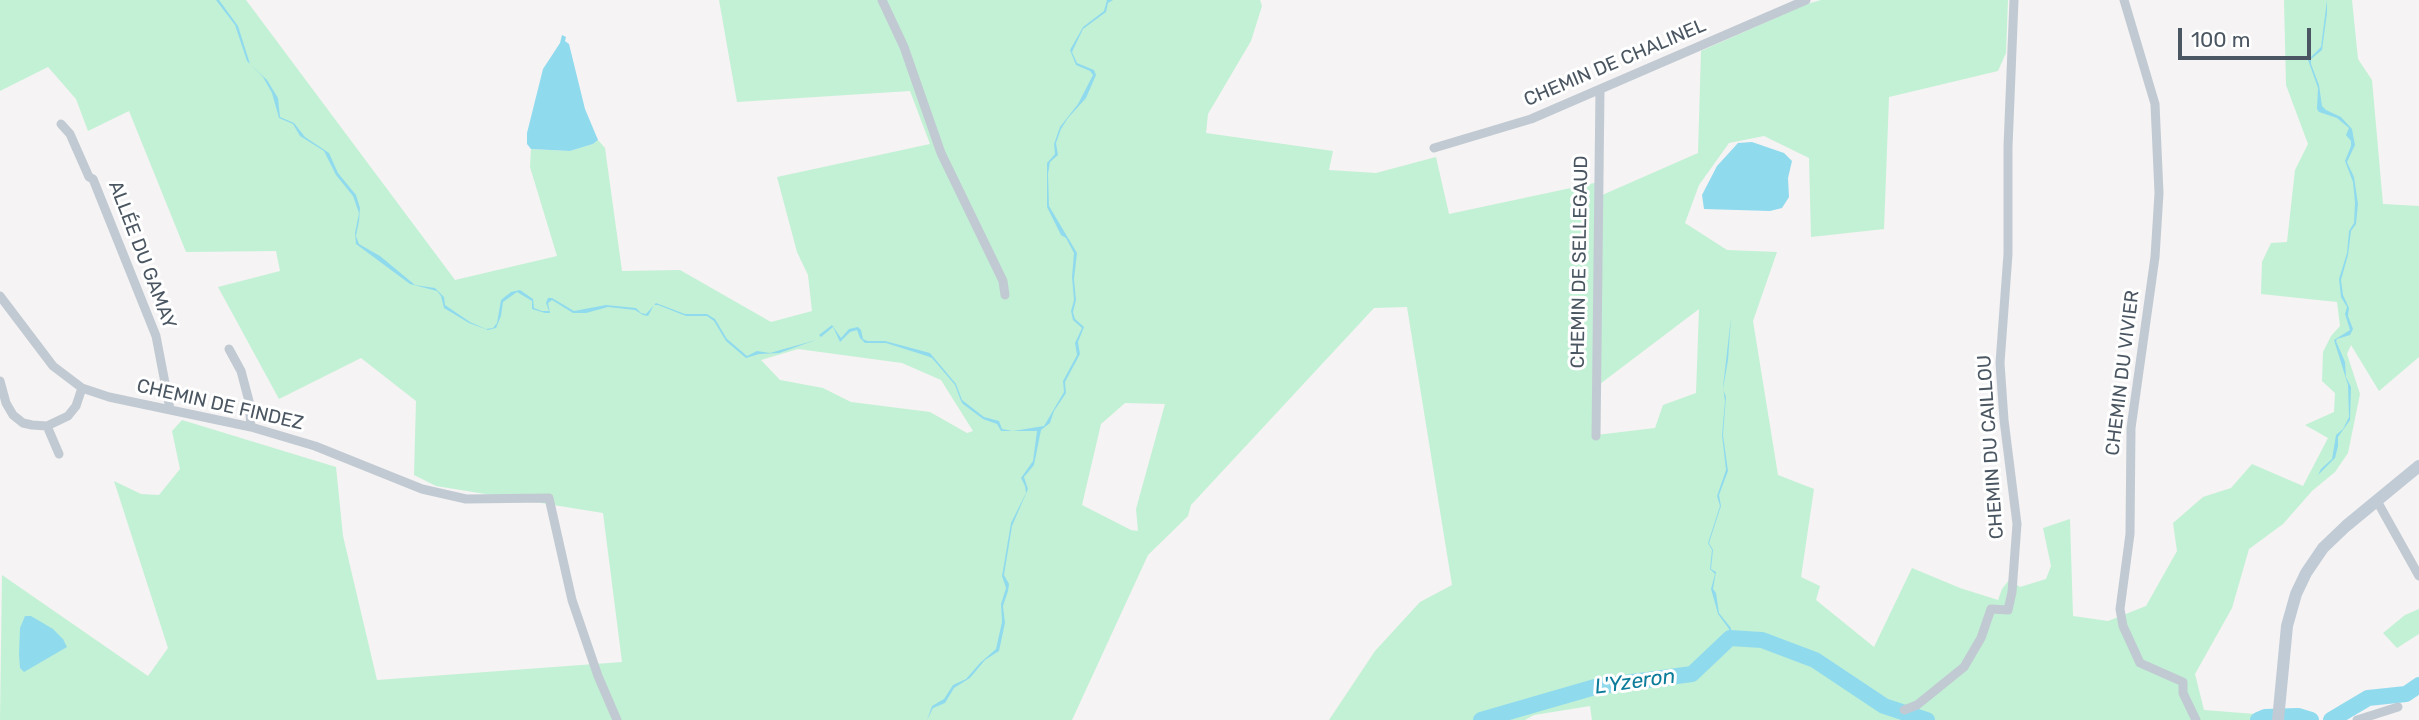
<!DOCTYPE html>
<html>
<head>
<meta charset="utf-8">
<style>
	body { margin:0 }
	#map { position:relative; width:2419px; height:720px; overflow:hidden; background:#f5f3f3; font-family:Rubik,sans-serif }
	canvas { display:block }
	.scale { position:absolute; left:2178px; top:28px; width:133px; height:32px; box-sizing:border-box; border:4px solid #4a5661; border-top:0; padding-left:9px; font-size:21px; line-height:24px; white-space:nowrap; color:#4a5661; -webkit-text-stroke:5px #fff; paint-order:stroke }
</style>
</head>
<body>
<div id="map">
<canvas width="2419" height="720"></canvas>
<div class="scale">100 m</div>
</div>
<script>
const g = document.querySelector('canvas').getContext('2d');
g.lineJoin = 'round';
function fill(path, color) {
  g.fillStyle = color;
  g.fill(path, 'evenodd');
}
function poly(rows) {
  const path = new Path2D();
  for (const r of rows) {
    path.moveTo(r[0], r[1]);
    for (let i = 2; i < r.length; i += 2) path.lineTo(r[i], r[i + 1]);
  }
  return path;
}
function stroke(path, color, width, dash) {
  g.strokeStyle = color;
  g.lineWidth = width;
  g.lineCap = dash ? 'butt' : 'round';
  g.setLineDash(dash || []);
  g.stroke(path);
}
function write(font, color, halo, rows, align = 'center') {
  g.font = font + ' Rubik,sans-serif';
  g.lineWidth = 6;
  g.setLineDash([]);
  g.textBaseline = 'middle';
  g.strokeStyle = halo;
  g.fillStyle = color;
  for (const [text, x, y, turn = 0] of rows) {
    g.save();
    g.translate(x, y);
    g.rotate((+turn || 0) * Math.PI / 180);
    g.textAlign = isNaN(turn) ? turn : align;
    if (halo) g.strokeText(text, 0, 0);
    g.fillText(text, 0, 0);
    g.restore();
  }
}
fill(poly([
	[0,0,246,0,455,280,557,256,530,167,531,149,570,151,593,144,598,140,605,148,622,271,680,270,771,322,812,311,808,275,797,252,777,177,930,144,910,91,737,102,719,0,1260,0,1262,6,1251,41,1208,114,1206,133,1333,151,1329,170,1376,173,1436,157,1449,214,1599,182,1600,196,1698,153,1701,51,1807,4,1821,0,2008,0,2006,53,1998,71,1889,97,1884,229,1811,237,1809,158,1764,136,1729,143,1699,185,1685,223,1727,250,1777,252,1753,321,1778,475,1814,489,1801,577,1820,586,1816,600,1874,647,1912,568,1960,588,1998,600,2002,589,2009,580,2020,587,2046,579,2051,566,2043,528,2070,519,2073,616,2108,621,2146,606,2177,551,2173,523,2203,497,2231,488,2252,464,2303,486,2328,438,2305,425,2334,412,2335,393,2322,381,2323,352,2331,336,2340,326,2337,302,2261,294,2262,262,2271,243,2287,242,2295,170,2308,144,2286,85,2284,0,2352,0,2358,59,2372,80,2383,204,2419,206,2419,357,2379,391,2351,345,2347,354,2360,394,2348,453,2335,472,2312,491,2283,524,2249,549,2232,608,2195,674,2204,710,2268,715,2268,720,1592,720,1590,706,1534,715,1525,720,1329,720,1375,651,1420,602,1452,585,1407,307,1374,308,1191,505,1188,516,1148,555,1072,720,0,720,2,575,148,676,168,648,114,481,141,494,159,495,180,469,172,431,182,420,336,467,343,536,377,680,622,662,603,513,436,486,414,475,416,401,361,358,279,399,218,287,280,271,276,251,186,252,129,111,88,131,76,99,48,67,0,91],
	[1699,309,1696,393,1663,405,1655,428,1596,435,1596,387],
	[798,349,902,363,941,380,973,431,967,433,930,412,851,402,823,388,780,380,761,360],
	[1125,403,1165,404,1136,509,1138,531,1131,530,1082,505,1101,424],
	[2419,609,2419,634,2397,648,2383,633,2405,615]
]), '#c3f1d5');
fill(poly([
	[216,0,219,0,238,26,250,64,267,80,278,98,280,117,294,123,305,137,329,153,338,173,356,195,360,208,359,221,356,236,359,244,380,256,415,285,435,288,444,297,445,305,470,322,486,329,493,328,497,323,501,300,511,292,520,290,533,299,534,308,542,311,549,311,546,303,548,298,552,298,574,311,606,305,636,308,641,313,646,314,656,303,685,314,707,314,715,319,727,339,747,356,757,351,770,353,816,340,779,353,759,354,746,358,726,341,714,321,707,316,686,316,658,305,654,305,648,316,643,315,635,310,608,307,586,313,573,313,552,300,548,303,550,313,545,313,532,309,532,301,517,292,503,302,501,316,496,328,488,330,469,323,444,308,441,296,437,291,410,284,356,244,355,233,359,213,353,196,336,175,324,151,300,136,293,124,279,118,272,93,263,77,247,61,235,25],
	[1107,0,1113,0,1108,3,1106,12,1083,29,1072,52,1077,63,1094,70,1096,75,1086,98,1068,118,1061,129,1056,143,1058,155,1050,162,1048,174,1049,206,1077,253,1074,279,1076,300,1073,312,1075,319,1084,327,1078,342,1080,354,1065,382,1066,393,1054,411,1050,423,1041,430,1034,465,1024,477,1028,489,1012,526,1004,575,1009,584,1008,591,1003,606,1005,623,999,651,985,660,970,678,954,688,945,703,933,708,927,720,932,706,944,699,953,685,966,679,980,663,996,649,1002,622,1001,604,1006,588,1002,576,1011,523,1026,493,1025,486,1021,478,1033,461,1037,431,1001,431,997,424,983,419,963,404,961,401,955,385,932,358,927,356,886,343,865,343,860,338,857,330,850,332,840,342,833,327,821,337,819,335,832,325,841,338,849,329,858,327,861,330,863,339,867,341,885,341,930,353,956,384,962,400,984,417,999,421,1002,429,1013,431,1044,426,1064,392,1063,381,1077,355,1075,343,1082,328,1073,320,1071,311,1074,300,1072,277,1074,253,1066,238,1061,235,1047,207,1047,163,1055,154,1054,144,1060,127,1078,104,1093,75,1090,71,1076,65,1070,50,1083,27,1104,11],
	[2327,0,2327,13,2322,50,2311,59,2311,64,2319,85,2322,106,2326,110,2341,117,2352,129,2355,145,2347,162,2354,177,2358,204,2356,224,2351,231,2348,255,2341,280,2343,295,2349,308,2348,316,2353,329,2350,335,2337,339,2336,341,2345,362,2346,377,2351,387,2350,420,2338,437,2338,446,2335,458,2318,475,2321,469,2332,459,2336,435,2343,429,2349,417,2348,385,2334,340,2350,330,2345,314,2347,307,2341,297,2339,279,2347,253,2349,231,2354,223,2355,203,2353,182,2345,161,2351,146,2351,141,2346,135,2349,128,2337,118,2319,112,2317,109,2318,88,2308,60,2321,47],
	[562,35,566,37,565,41,569,44,585,109,598,140,593,144,570,151,531,149,527,144,527,133,543,69,560,43],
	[1752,142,1784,153,1792,161,1788,178,1789,197,1782,208,1770,211,1704,209,1702,195,1717,166,1738,143],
	[1731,317,1728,360,1723,389,1726,397,1723,435,1728,471,1719,495,1721,506,1709,543,1713,550,1711,569,1716,572,1713,589,1716,593,1719,613,1731,628,1730,639,1729,629,1718,614,1711,589,1715,574,1710,569,1712,550,1708,543,1720,506,1717,496,1726,470,1722,435,1725,401,1723,387],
	[25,616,31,616,53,629,63,639,67,647,24,672,20,668,19,654,20,628]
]), '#90daee');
stroke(poly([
	[1481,720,1595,687,1692,674,1730,638,1762,640,1815,660,1884,706,1927,720],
	[2258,720,2265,717,2298,716,2311,720],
	[2331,720,2368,698,2406,694,2419,685]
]), '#90daee', 16);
stroke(poly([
	[882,0,904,47,941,153,1003,281,1005,295],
	[2124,0,2155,104,2159,193,2155,257,2131,428,2130,534,2120,609,2123,626,2140,663,2183,682,2183,693,2196,720],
	[61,124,70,134,89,177,93,179,156,336,170,409],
	[1434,148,1531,119,1806,0],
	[0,296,53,366,82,388,109,397,251,427,315,446,422,489,466,499,549,498,572,600,598,676,617,720],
	[229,349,241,371,249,401,251,427],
	[0,381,6,403,13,415,23,423,32,425,47,426,68,416,76,406,82,388],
	[47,426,59,454],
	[1596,436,1600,89],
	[2377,501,2419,576],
	[1904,710,1917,705,1964,667,1981,638,1991,609,2008,610,2012,592,2017,524,2004,420,2000,363,2008,254,2008,147,2014,0],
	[2357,720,2398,707]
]), '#c1cad2', 9);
stroke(poly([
	[2278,720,2287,626,2296,594,2306,573,2323,548,2346,526,2419,466]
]), '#c1cbd6', 12);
write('19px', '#4a5661', '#fff', [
	["CHEMIN DE CHALINEL",1615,63,-23],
	["ALLÉE DU GAMAY",142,255,69],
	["CHEMIN DE SELLEGAUD",1580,262,-89],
	["CHEMIN DU VIVIER",2123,373,-83],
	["CHEMIN DE FINDEZ",220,405,13],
	["CHEMIN DU CAILLOU",1991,447,-94]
]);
write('italic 21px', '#0c7c9b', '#fff', [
	["L'Yzeron",1635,682,-8]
]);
</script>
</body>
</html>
